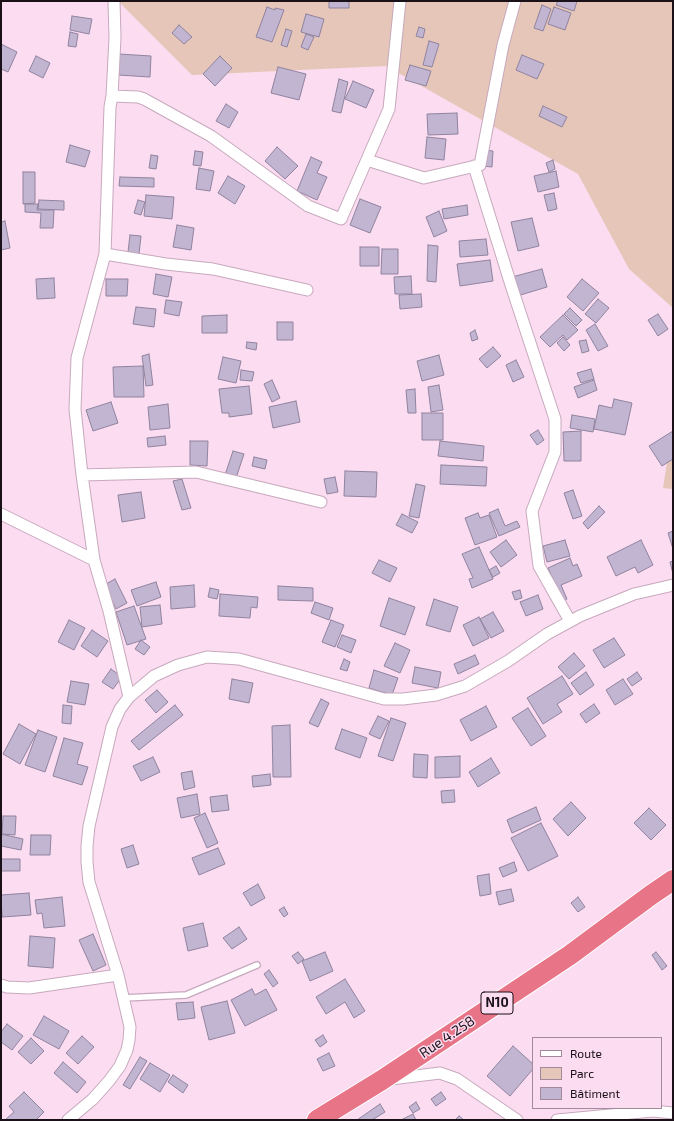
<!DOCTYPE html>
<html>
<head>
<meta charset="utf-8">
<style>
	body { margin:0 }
	#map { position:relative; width:674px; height:1121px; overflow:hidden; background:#fbdcf0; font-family:"Exo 2",sans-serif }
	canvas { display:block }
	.frame { position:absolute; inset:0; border:2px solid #1a1017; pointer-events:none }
	.legend { position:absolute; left:532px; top:1037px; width:130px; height:72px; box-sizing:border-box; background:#fbdcf0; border:1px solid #a18a99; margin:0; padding:5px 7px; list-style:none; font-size:12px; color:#1a1017 }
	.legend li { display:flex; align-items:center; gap:8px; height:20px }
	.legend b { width:20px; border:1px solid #a18a99 }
</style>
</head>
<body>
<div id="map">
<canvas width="674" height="1121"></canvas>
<div class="frame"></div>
<ul class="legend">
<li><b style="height:5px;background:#fff"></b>Route</li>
<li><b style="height:11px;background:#e5c6b9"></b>Parc</li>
<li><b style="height:11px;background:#c2b5d2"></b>Bâtiment</li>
</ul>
</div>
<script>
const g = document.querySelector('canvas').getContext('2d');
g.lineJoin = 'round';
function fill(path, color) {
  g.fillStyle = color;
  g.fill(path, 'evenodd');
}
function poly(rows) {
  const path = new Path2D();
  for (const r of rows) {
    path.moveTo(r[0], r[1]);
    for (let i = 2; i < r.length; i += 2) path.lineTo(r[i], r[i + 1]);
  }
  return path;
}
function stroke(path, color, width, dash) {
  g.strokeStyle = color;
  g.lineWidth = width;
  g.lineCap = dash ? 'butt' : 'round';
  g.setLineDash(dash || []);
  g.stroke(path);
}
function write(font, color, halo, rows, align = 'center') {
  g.font = font + ' "Exo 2",sans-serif';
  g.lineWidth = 3;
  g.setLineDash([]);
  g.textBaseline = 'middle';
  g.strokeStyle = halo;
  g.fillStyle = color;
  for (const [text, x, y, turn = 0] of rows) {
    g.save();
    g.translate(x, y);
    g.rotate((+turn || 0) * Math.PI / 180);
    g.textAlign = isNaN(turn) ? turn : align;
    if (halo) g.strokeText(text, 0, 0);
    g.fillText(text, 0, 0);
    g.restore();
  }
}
fill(poly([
	[118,1,673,1,673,308,629,269,578,174,386,66,192,75],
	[673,425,673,489,663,488]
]), '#e5c6b9');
const building = poly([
	[329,1,349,1,349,8,329,8,329,1],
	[558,1,577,1,574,11,556,5,558,1],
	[542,5,551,9,543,31,534,28,542,5],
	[267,7,275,10,275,8,284,10,272,42,256,37,267,7],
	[554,7,571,13,565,30,548,24,554,7],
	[306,14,324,19,319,37,301,32,306,14],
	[72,16,92,19,89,34,70,30,72,16],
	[179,25,192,37,184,44,172,33,179,25],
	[419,27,425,29,423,38,416,36,419,27],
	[286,29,292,31,287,47,281,45,286,29],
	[70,32,78,34,76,47,68,46,70,32],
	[306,34,314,37,308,50,301,47,306,34],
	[429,41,439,44,432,67,423,65,429,41],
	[1,44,17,52,8,72,1,69,1,44],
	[119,54,151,56,150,77,118,75,119,54],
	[522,55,544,64,537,79,516,70,522,55],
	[36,56,50,63,43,78,29,71,36,56],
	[220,56,232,68,215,86,203,74,220,56],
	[410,65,431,71,426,86,405,80,410,65],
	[278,67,306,74,299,100,271,93,278,67],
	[339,79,348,82,341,113,332,111,339,79],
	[353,81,374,90,366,108,345,99,353,81],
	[226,104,238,112,229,128,216,121,226,104],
	[543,106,567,117,562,127,539,116,543,106],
	[457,113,458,134,428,135,427,114,457,113],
	[427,137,446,139,444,160,425,158,427,137],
	[70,145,90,151,85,167,66,162,70,145],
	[277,147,298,166,285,179,265,161,277,147],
	[484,150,493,151,492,167,482,166,484,150],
	[195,151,203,152,201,166,193,165,195,151],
	[151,155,158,156,156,169,149,168,151,155],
	[311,157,322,162,317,173,327,177,317,200,297,191,311,157],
	[553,160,555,169,549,172,546,163,553,160],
	[199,168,214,171,210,191,196,189,199,168],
	[556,171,559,187,538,192,534,176,556,171],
	[23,172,35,172,35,203,23,204,23,172],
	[228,176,245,186,235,204,218,193,228,176],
	[120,177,154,178,154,187,119,186,120,177],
	[554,193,557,209,548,211,544,195,554,193],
	[146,195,174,197,172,219,144,216,146,195],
	[360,199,381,207,370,233,350,225,360,199],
	[39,200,64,201,64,210,38,209,39,200],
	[138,200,145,202,141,215,134,213,138,200],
	[25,204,38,204,37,210,54,210,53,228,40,228,41,213,25,212,25,204],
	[467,205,468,215,444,219,442,209,467,205],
	[439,211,447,231,434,237,426,217,439,211],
	[532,218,539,246,518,251,511,222,532,218],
	[5,221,10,248,1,250,1,222,5,221],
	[177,225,194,228,191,250,173,247,177,225],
	[130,235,141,236,139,254,128,252,130,235],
	[486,239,488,255,460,257,459,241,486,239],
	[428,245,438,246,436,282,427,281,428,245],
	[360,247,379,247,379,266,360,266,360,247],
	[382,249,398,249,398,274,381,274,382,249],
	[490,260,493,281,460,286,457,264,490,260],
	[542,269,547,287,517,296,512,277,542,269],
	[156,274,172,277,168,297,153,294,156,274],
	[411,276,412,294,395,294,394,277,411,276],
	[54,278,55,298,37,299,36,279,54,278],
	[106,279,128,279,127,296,106,296,106,279],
	[582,279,599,293,583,311,567,297,582,279],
	[421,294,422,307,400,309,399,295,421,294],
	[598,299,609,308,596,323,585,314,598,299],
	[166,300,182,302,179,316,164,313,166,300],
	[136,307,156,309,154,327,133,324,136,307],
	[570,308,582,320,576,326,564,314,570,308],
	[658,314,668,329,658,336,648,320,658,314],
	[227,315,227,333,202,333,202,316,227,315],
	[563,315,578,330,567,340,563,335,550,347,540,337,563,315],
	[277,322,293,322,293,340,277,340,277,322],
	[595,324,608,346,598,351,586,330,595,324],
	[475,330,478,339,472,341,470,333,475,330],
	[563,337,570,345,564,351,557,343,563,337],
	[586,340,589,351,582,353,579,341,586,340],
	[247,342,257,343,256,350,246,348,247,342],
	[493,347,501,356,487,368,479,359,493,347],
	[149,354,153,385,146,386,142,356,149,354],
	[439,355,444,375,422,381,417,361,439,355],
	[223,357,241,361,236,383,218,379,223,357],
	[516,360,524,377,513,382,506,365,516,360],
	[143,366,144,397,114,397,113,367,143,366],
	[591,369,594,379,581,383,577,373,591,369],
	[241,370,254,372,252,381,240,380,241,370],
	[272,380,280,398,272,402,264,384,272,380],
	[594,380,597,390,578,398,574,387,594,380],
	[439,385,443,410,431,412,428,387,439,385],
	[249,386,252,414,229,417,229,413,222,413,219,389,249,386],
	[415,389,416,413,408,413,406,390,415,389],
	[614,399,632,403,625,435,594,429,599,405,612,408,614,399],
	[296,401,300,422,273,428,269,407,296,401],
	[111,402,118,423,93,431,86,410,111,402],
	[168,404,170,428,150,430,148,407,168,404],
	[422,413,443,413,443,440,422,440,422,413],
	[572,415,595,419,593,432,570,428,572,415],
	[538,430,544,440,537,445,530,435,538,430],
	[581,431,581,461,564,461,563,432,581,431],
	[673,431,673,459,662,466,649,446,673,431],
	[165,436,166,445,148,447,147,438,165,436],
	[190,441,208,441,207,466,190,465,190,441],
	[440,441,484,446,483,461,438,456,440,441],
	[233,451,244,454,236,478,225,475,233,451],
	[254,457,267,460,265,469,252,466,254,457],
	[441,465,487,467,486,486,440,484,441,465],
	[345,471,377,472,376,497,344,496,345,471],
	[335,477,338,492,327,494,324,479,335,477],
	[182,479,191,508,182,510,173,481,182,479],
	[416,484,425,486,419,518,409,516,416,484],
	[573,490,582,516,573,519,564,493,573,490],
	[141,492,145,518,122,522,118,495,141,492],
	[599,506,605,512,588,529,583,523,599,506],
	[498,509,505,526,517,521,520,527,499,536,489,513,498,509],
	[478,513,480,518,489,515,497,537,475,545,465,518,478,513],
	[402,514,418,522,412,533,396,525,402,514],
	[673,531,673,549,668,533,673,531],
	[506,540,517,555,501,567,490,552,506,540],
	[565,540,570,556,547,562,543,546,565,540],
	[641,540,653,565,638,573,635,567,616,576,607,557,641,540],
	[479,547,493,579,472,588,469,579,473,578,462,554,479,547],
	[570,558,573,566,577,564,582,576,561,585,567,599,563,601,548,568,570,558],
	[379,560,397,568,390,582,372,573,379,560],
	[673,561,673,574,670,562,673,561],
	[496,566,500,573,493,577,489,570,496,566],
	[115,579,127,603,116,609,104,585,115,579],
	[156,582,161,597,137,606,131,590,156,582],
	[194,585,195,607,171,609,170,587,194,585],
	[278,586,313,588,313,601,278,600,278,586],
	[210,588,219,590,217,599,208,597,210,588],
	[520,590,522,598,515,600,512,592,520,590],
	[220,594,258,597,257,608,251,607,250,618,219,616,220,594],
	[538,595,543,609,526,616,520,602,538,595],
	[389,598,415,607,405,635,380,626,389,598],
	[434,599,458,607,450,632,426,625,434,599],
	[315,602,333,608,329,620,311,613,315,602],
	[160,605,162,624,142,627,140,607,160,605],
	[134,606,146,639,127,645,116,612,134,606],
	[493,612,504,631,491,638,480,619,493,612],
	[479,617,489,638,473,646,463,625,479,617],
	[69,620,85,628,74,650,58,642,69,620],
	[331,620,344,625,335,647,322,642,331,620],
	[92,630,108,641,97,657,81,646,92,630],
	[342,635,356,640,351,653,337,647,342,635],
	[614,638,625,655,604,668,593,650,614,638],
	[141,640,150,647,144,655,135,649,141,640],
	[395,643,410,650,400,673,384,666,395,643],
	[574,653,585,666,569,679,558,667,574,653],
	[475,655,479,664,458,674,454,664,475,655],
	[344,659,350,662,347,671,340,669,344,659],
	[415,667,441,672,438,688,412,683,415,667],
	[111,669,122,677,113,689,102,682,111,669],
	[374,670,398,678,392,695,369,688,374,670],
	[586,672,594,685,580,695,571,683,586,672],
	[637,672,642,679,632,686,627,679,637,672],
	[562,676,573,694,557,704,562,712,543,724,527,698,562,676],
	[232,679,253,683,249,703,229,699,232,679],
	[623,679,633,694,615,705,606,690,623,679],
	[71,681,89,684,85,705,67,702,71,681],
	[157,690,168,702,156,713,145,700,157,690],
	[321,699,329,703,318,727,309,723,321,699],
	[594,704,600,713,586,723,580,714,594,704],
	[63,705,72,706,71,724,62,723,63,705],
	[175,705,183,715,139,750,131,741,175,705],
	[486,706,497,727,471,741,460,720,486,706],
	[528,708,546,736,531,746,512,718,528,708],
	[378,716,389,721,380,739,369,734,378,716],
	[391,718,406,723,393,761,378,756,391,718],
	[19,724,36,734,20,764,3,754,19,724],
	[290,725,291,777,273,777,272,726,290,725],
	[342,729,367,738,360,758,335,749,342,729],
	[38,730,57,737,45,772,25,765,38,730],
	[64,738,83,743,77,764,88,767,82,785,53,776,64,738],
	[414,754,428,755,427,778,413,777,414,754],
	[460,756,460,777,435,778,435,757,460,756],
	[153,757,160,772,141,781,133,766,153,757],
	[491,758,500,773,478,787,469,772,491,758],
	[192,771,195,787,184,790,181,773,192,771],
	[270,774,271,785,253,787,252,776,270,774],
	[454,790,455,802,442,803,441,791,454,790],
	[197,794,200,814,181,818,177,798,197,794],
	[227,795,229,810,212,812,210,797,227,795],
	[571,802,586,818,568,836,553,819,571,802],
	[536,807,541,820,512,833,507,820,536,807],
	[649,808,666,825,651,840,634,823,649,808],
	[205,813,218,843,207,848,194,818,205,813],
	[3,816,16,816,15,835,2,834,3,816],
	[541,823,558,856,528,871,511,838,541,823],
	[1,834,23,839,21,850,1,846,1,834],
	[31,835,51,835,50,855,30,855,31,835],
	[133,845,139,864,127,868,121,849,133,845],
	[218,848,225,864,199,875,192,858,218,848],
	[1,859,20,859,20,871,1,871,1,859],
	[514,862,517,871,503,877,499,868,514,862],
	[489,874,491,894,480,896,477,876,489,874],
	[258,884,265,898,251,906,243,893,258,884],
	[511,889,514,901,499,905,496,892,511,889],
	[29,893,31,915,2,917,1,895,29,893],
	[62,897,65,926,44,928,42,913,37,914,35,900,62,897],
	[578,897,585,907,578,912,571,903,578,897],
	[284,907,288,914,284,917,279,910,284,907],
	[203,923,208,946,188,951,183,928,203,923],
	[239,927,247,939,232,949,223,938,239,927],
	[93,934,106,965,93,971,79,940,93,934],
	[30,936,55,938,53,968,28,966,30,936],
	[298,952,304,959,298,964,292,956,298,952],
	[325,952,333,971,310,981,302,961,325,952],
	[656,952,667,966,662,970,652,955,656,952],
	[269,970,278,983,273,987,264,974,269,970],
	[345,979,365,1011,354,1018,345,1002,326,1014,316,997,345,979],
	[252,989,255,995,266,989,277,1010,245,1026,231,1000,252,989],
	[227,1001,235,1033,209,1040,201,1007,227,1001],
	[193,1002,195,1018,178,1020,176,1003,193,1002],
	[44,1016,69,1031,59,1049,33,1035,44,1016],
	[7,1024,23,1036,12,1050,1,1042,1,1032,7,1024],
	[323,1035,327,1042,320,1047,315,1040,323,1035],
	[82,1036,94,1047,78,1064,66,1053,82,1036],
	[31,1038,44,1051,31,1064,18,1052,31,1038],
	[513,1046,533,1064,533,1069,510,1096,487,1076,513,1046],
	[329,1053,335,1066,323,1071,317,1059,329,1053],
	[140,1057,147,1061,130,1089,123,1085,140,1057],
	[63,1062,86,1082,77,1093,54,1073,63,1062],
	[150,1063,170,1075,160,1092,140,1079,150,1063],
	[173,1075,188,1085,183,1093,168,1082,173,1075],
	[24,1092,44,1112,36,1120,5,1120,14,1112,9,1106,24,1092],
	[441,1092,446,1099,436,1106,431,1099,441,1092],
	[416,1102,420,1109,413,1113,409,1107,416,1102],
	[380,1104,385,1112,372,1120,357,1120,380,1104],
	[413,1114,416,1120,401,1120,413,1114],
	[459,1116,464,1120,455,1120,459,1116]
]);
fill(building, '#c2b5d2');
stroke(building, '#90839f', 1);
const lane = poly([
	[123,998,186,995,257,965]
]);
const street = poly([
	[114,1,115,38,112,96,110,107,105,254,77,358,75,409,82,475,94,560,109,611,129,697],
	[112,96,138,97,144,99,211,136,308,206,341,219,389,109,400,1],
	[367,160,424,178,480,165,503,45,515,1],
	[474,166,511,285,555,419,555,452,532,511,539,566,570,621],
	[105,254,166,264,213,269,307,290],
	[82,475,196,472,321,502],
	[1,514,94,560],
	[1,985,7,987,29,988,118,975],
	[391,1079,440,1073,457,1079,517,1120],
	[68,1120,93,1099,109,1081,120,1066,127,1050,129,1040,130,1027,118,975,89,882,87,862,87,846,89,826,112,727,120,709,129,697,154,676,178,665,207,657,239,659,384,699,403,699,436,695,465,686,508,661,547,634,580,616,634,594,673,585],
	[557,1120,653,1111,673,1113]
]);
const highway = poly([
	[317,1120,382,1080,570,955,651,895,673,880]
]);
stroke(lane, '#c7a9bd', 8);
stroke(street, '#c7a9bd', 13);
stroke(highway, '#fff', 22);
stroke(lane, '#fff', 5.5);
stroke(street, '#fff', 11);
stroke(highway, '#e87487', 20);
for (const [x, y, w] of [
	[497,1003,32]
]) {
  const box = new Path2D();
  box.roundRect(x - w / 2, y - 11, w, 22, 3);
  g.fillStyle = '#fbdcf0';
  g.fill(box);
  stroke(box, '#1a1017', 1);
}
write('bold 13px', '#1a1017', null, [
	["N10",497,1003]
]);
write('14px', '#1a1017', '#fbdcf0', [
	["Rue 4.258",447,1037,-34]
]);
</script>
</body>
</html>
